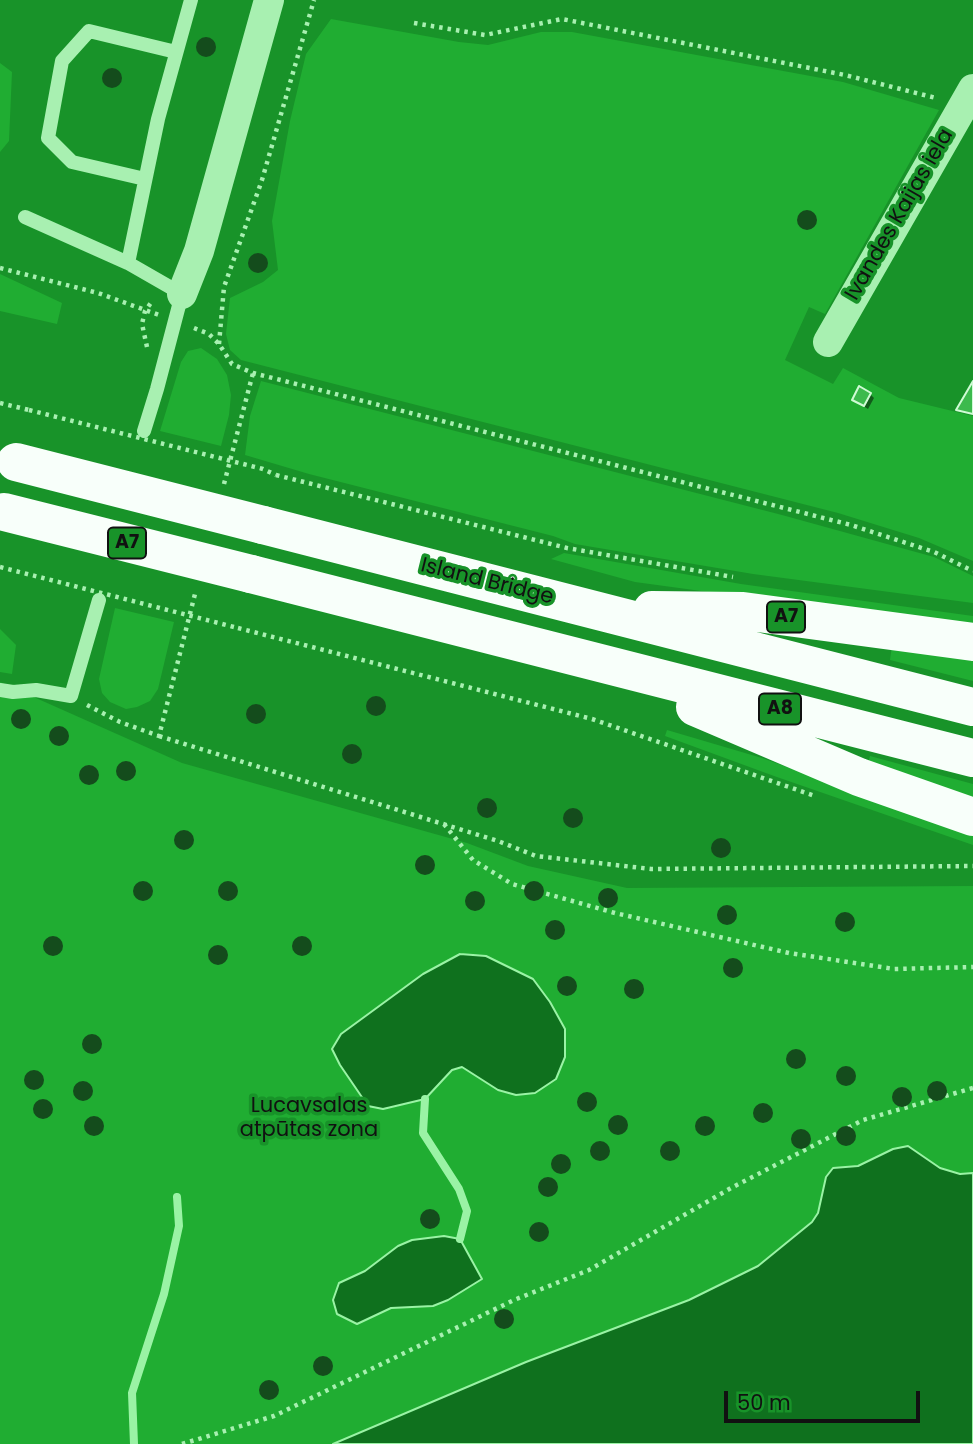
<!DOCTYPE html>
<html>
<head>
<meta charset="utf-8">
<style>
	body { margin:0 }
	#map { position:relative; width:973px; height:1444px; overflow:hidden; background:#189329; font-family:Poppins,sans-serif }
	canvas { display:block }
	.scale { position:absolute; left:724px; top:1391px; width:196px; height:32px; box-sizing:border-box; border:4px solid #111; border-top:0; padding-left:9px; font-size:21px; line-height:24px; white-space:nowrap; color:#111; -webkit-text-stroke:5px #189329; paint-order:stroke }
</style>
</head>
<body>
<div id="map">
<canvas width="973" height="1444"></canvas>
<div class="scale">50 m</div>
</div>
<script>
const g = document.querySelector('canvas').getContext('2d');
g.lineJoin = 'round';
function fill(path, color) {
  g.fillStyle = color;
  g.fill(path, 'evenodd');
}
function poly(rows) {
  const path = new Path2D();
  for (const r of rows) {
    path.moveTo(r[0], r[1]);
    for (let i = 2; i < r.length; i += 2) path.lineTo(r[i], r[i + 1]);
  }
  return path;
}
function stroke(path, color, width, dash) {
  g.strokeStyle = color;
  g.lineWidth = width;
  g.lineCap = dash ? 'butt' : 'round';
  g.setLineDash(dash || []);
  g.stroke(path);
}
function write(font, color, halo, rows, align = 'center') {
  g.font = font + ' Poppins,sans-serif';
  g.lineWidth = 7;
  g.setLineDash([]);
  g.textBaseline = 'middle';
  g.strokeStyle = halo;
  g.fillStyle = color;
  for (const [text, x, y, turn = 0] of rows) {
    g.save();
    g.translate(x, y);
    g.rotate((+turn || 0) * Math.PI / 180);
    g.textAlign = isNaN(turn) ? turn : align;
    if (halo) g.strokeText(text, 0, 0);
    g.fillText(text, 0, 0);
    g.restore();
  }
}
fill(poly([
	[331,19,459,42,488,45,541,32,572,32,843,82,939,110,825,314,809,307,785,360,833,384,843,368,899,398,973,416,973,561,919,538,838,513,241,360,230,350,226,334,230,298,263,282,278,270,272,221,290,121,306,54],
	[0,63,12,72,9,141,0,152],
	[0,274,62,303,57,324,0,311],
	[201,348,217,359,227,375,231,395,229,415,221,446,160,431,181,362,188,351],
	[261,381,782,515,934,557,973,576,973,603,753,574,575,544,553,536,309,474,245,455,250,416],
	[564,553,741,584,973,616,973,628,635,582,551,559],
	[115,608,174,622,158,689,150,701,137,707,126,709,110,702,102,693,99,679],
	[0,629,16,645,12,674,0,672],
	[892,645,973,657,973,681,890,660],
	[0,682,182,763,467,843,528,866,627,888,973,886,973,1173,960,1174,940,1168,908,1146,893,1149,858,1166,833,1168,826,1177,818,1214,811,1222,758,1265,689,1300,526,1362,333,1444,0,1444],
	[667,730,762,758,973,833,973,845,774,776,665,736],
	[870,756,973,784,973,803,867,766]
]), '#20ad32');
const water = poly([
	[460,954,486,956,533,979,550,1002,565,1029,565,1057,556,1079,535,1093,516,1095,498,1090,462,1067,452,1070,425,1099,383,1109,368,1106,340,1065,332,1049,341,1034,423,974,460,954],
	[908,1146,940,1168,960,1174,973,1173,973,1444,333,1444,526,1362,689,1300,758,1266,812,1222,818,1213,826,1177,833,1168,858,1166,893,1149,908,1146],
	[444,1236,460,1239,482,1279,448,1300,433,1306,391,1308,357,1324,337,1314,333,1300,339,1283,365,1271,398,1246,412,1240,444,1236]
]);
fill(water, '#0f711e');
stroke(water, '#9af3a5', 2);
fill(poly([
	[870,394,874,398,868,409,854,400]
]), '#0007');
stroke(poly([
	[425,1099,423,1133,459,1189,467,1211,460,1239],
	[134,1444,132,1393,164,1294,179,1226,177,1197]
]), '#9af3a5', 8);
const building = poly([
	[973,381,973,414,956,410,973,381],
	[859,386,871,393,864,406,852,400,859,386]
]);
fill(building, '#3cba4d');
stroke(building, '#cffbd4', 2);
stroke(poly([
	[414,23,485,35,562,19,845,75,936,98],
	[0,268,98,293,159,315],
	[194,328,209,334,219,344,232,364,253,373,851,525,934,552,973,571],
	[219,344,224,287,262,180,314,0],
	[147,347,142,324,145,311,153,300],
	[0,403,29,410],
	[276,475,567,548,733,577],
	[224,484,253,373],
	[238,628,592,719,815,796],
	[87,705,120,722,159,736,196,590],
	[159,736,498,841,536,856,651,869,973,866],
	[444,824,473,860,512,884,615,913,789,953,894,969,973,967],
	[182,1444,274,1416,514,1300,589,1270,731,1188,863,1120,973,1088]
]), '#a8f0b1', 4.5, [3.5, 5]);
stroke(poly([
	[145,179,72,162,48,138,62,61,89,31,176,52],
	[25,217,128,263,182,294,157,389,144,431],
	[128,263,158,119,191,0],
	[0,690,13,692,36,690,71,696,99,600]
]), '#a8f0b1', 14);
stroke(poly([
	[182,294,199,251,269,0],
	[828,342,973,89]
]), '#a8f0b1', 30);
stroke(poly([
	[263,525,973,707],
	[251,574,973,758],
	[652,610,743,611,973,642],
	[695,707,859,777,973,817]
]), '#f8fffa', 38);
stroke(poly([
	[29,410,263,469,276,475],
	[0,567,238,628]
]), '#a8f0b1', 4.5, [3.5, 5]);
stroke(poly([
	[16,462,263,525],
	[4,512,251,574]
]), '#f8fffa', 38);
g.fillStyle = '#144c1c';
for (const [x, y] of [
	[206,47],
	[112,78],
	[807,220],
	[258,263],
	[376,706],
	[256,714],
	[21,719],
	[59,736],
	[352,754],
	[126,771],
	[89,775],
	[487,808],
	[573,818],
	[184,840],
	[721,848],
	[425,865],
	[143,891],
	[228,891],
	[534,891],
	[608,898],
	[475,901],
	[727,915],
	[845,922],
	[555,930],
	[53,946],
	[302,946],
	[218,955],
	[733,968],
	[567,986],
	[634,989],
	[92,1044],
	[796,1059],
	[846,1076],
	[34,1080],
	[83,1091],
	[937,1091],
	[902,1097],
	[587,1102],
	[43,1109],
	[763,1113],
	[618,1125],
	[94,1126],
	[705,1126],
	[846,1136],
	[801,1139],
	[600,1151],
	[670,1151],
	[561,1164],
	[548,1187],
	[430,1219],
	[539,1232],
	[504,1319],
	[323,1366],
	[269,1390]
]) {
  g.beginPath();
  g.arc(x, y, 10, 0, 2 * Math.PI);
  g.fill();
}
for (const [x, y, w] of [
	[127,543,38],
	[786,617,38],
	[780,709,42]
]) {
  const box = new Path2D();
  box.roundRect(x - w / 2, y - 15.5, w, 31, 5);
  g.fillStyle = '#189329';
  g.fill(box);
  stroke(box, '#111', 2);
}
write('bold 19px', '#111', null, [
	["A7",127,543],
	["A7",786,617],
	["A8",780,709]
]);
write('21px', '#111', '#189329', [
	["Ivandes Kaijas iela",900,215,-60],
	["Island Bridge",487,582,14]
]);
write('21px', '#111', '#189329', [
	["Lucavsalas",309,1107],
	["atpūtas zona",309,1131]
]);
</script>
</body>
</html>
